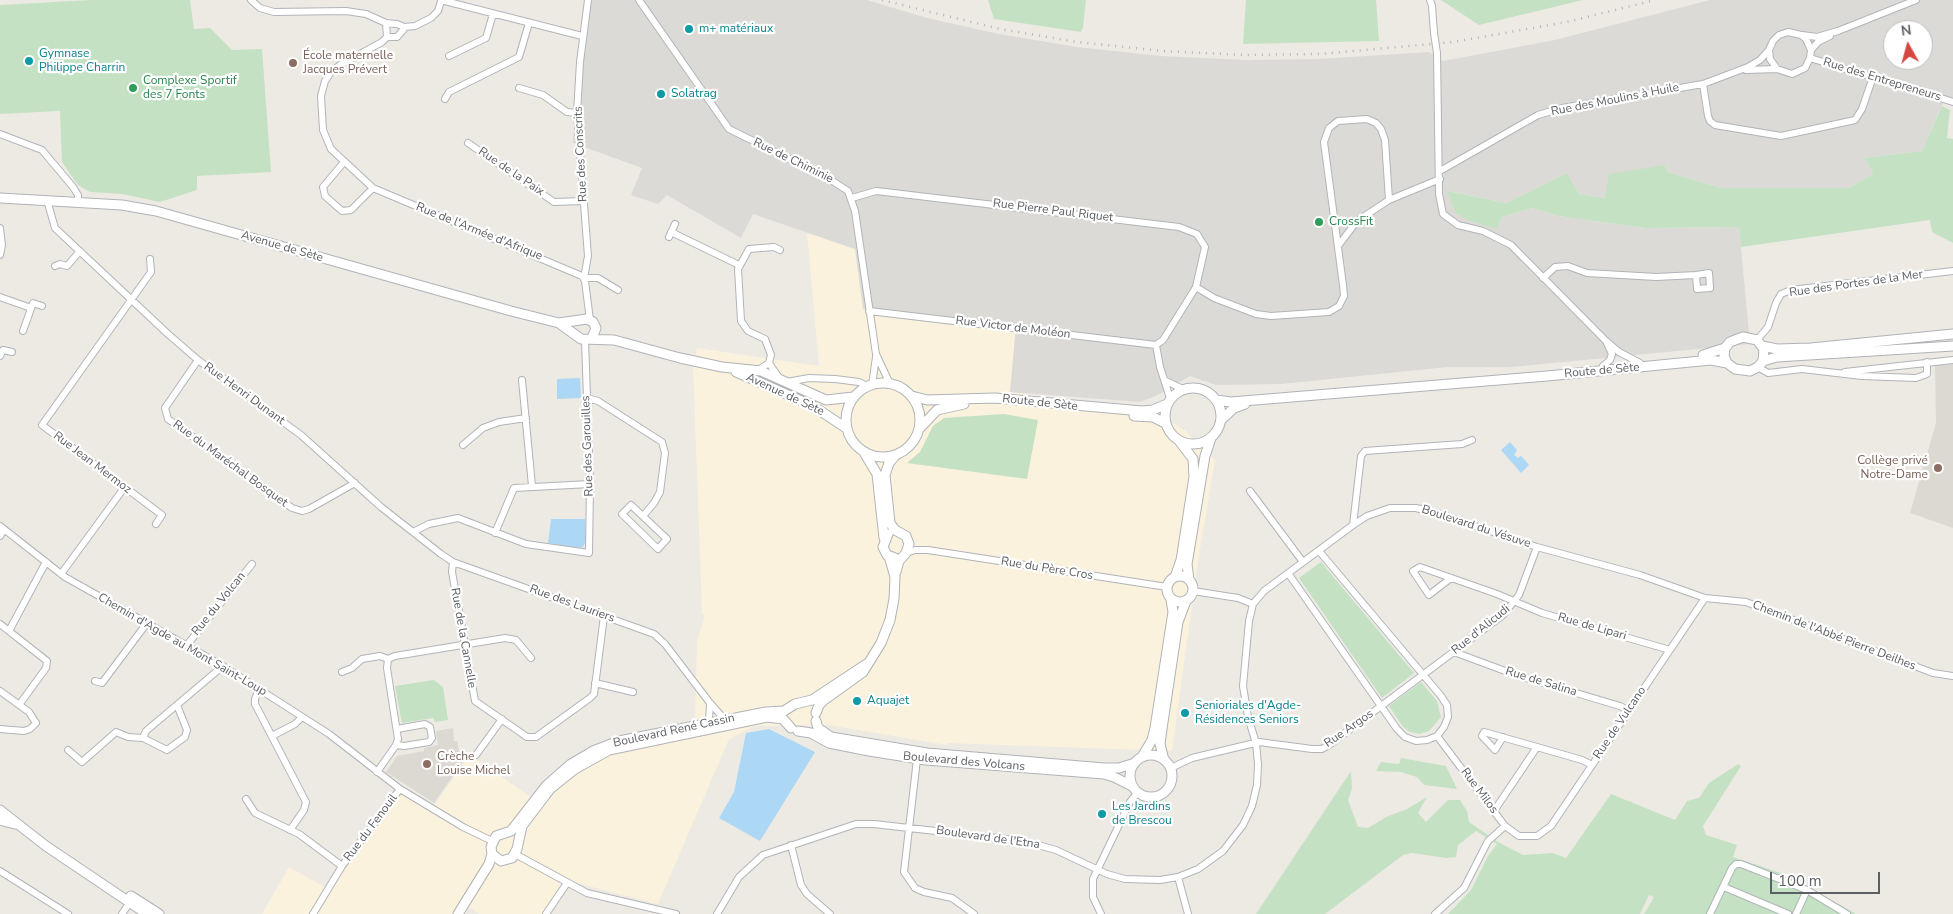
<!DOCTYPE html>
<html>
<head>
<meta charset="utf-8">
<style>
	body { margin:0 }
	#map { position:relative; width:1953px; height:914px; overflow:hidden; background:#edeae4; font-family:"Nunito Sans",sans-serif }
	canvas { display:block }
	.north { position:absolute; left:1883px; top:20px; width:50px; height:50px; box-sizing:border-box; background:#fff; border:1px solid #bebfc1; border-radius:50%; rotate:353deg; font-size:14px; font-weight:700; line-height:20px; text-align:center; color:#5c5f63 }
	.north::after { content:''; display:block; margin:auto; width:18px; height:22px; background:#d54841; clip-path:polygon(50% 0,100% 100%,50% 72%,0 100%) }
	.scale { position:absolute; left:1770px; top:872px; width:110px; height:22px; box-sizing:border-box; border:2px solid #5c5f63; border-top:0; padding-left:6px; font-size:15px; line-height:18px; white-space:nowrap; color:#5c5f63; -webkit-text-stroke:4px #fff; paint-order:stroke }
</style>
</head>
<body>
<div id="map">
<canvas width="1953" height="914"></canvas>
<div class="north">N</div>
<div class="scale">100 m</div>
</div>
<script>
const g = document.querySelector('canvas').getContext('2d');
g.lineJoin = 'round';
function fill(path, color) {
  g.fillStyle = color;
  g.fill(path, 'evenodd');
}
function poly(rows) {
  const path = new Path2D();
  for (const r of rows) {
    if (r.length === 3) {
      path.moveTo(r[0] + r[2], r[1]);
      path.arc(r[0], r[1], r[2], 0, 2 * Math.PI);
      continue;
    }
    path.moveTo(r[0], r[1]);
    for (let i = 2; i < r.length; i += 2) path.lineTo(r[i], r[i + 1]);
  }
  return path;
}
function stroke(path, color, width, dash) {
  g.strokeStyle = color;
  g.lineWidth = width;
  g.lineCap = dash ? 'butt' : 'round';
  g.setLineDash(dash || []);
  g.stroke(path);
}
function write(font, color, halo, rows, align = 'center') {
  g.font = font + ' "Nunito Sans",sans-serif';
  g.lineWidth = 4.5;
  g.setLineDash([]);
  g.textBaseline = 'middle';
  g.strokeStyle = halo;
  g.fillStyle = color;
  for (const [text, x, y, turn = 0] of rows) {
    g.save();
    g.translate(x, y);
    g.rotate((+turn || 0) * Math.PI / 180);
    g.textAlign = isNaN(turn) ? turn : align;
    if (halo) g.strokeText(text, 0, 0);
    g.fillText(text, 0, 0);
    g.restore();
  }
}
fill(poly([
	[807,233,855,249,1016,326,1010,392,1157,414,1187,432,1215,460,1199,555,1172,751,947,743,947,745,829,725,754,726,729,739,658,904,573,882,562,887,543,914,479,914,469,907,465,914,262,914,289,867,330,890,404,790,433,807,470,755,544,806,562,784,611,752,695,723,697,641,705,615,702,614,693,365,697,348,819,366]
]), '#faf2dc');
fill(poly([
	[588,0,867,0,927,18,999,34,1077,47,1161,56,1245,60,1320,59,1429,52,1443,61,1555,40,1710,0,1953,0,1953,98,1946,96,1922,151,1865,158,1873,174,1849,188,1721,188,1667,172,1665,165,1605,198,1579,194,1567,173,1506,203,1448,191,1455,213,1469,221,1497,229,1502,217,1532,208,1558,216,1646,228,1739,227,1750,344,1512,367,1448,367,1281,384,1216,385,1190,376,1158,395,1140,402,1010,392,1016,326,863,309,855,249,753,214,741,238,667,195,658,204,631,195,642,168,573,143,580,33],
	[1893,30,1923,30,1923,60,1893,60]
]), '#dcdad6');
fill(poly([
	[1953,364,1953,528,1910,513,1936,423,1935,365],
	[453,728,454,741,457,741,459,751,463,751,467,756,434,803,386,772,397,756,424,751,424,748,438,745,436,731]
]), '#dcd9d2');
fill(poly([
	[91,0,190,0,194,29,210,28,232,50,262,49,271,172,197,176,197,190,160,202,122,194,90,192,78,185,62,162,60,111,0,114,0,5],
	[988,0,1086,0,1083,27,1081,32,994,19],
	[1246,0,1376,0,1379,41,1243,44],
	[1441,0,1583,0,1479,25],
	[1942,106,1950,110,1947,138,1953,139,1953,243,1932,232,1930,220,1741,247,1739,227,1646,228,1558,216,1532,208,1502,217,1497,229,1469,221,1455,213,1447,191,1506,203,1567,173,1579,194,1605,198,1609,174,1665,165,1667,172,1721,188,1849,188,1873,174,1865,158,1922,151],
	[1004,414,1038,420,1027,479,907,463,920,452,933,426,944,418],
	[1321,562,1414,673,1382,698,1299,578],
	[434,680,443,687,448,720,435,722,433,718,402,723,395,686],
	[1421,682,1437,701,1441,717,1429,731,1419,734,1410,732,1403,727,1389,706],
	[1401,758,1446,766,1457,789,1424,785,1417,777,1400,772,1376,771,1381,762,1399,764],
	[1738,764,1741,766,1703,826,1706,835,1737,845,1733,857,1784,874,1856,914,1644,914,1654,897,1649,895,1640,914,1448,914,1471,890,1488,856,1497,844,1476,831,1458,845,1456,857,1446,858,1412,853,1403,855,1325,914,1256,914,1351,771,1352,789,1348,800,1358,827,1368,828,1386,817,1407,809,1427,797,1418,813,1426,822,1448,800,1460,800,1467,811,1469,822,1498,842,1523,855,1553,853,1566,858,1611,794,1675,820,1687,801,1699,798,1709,783]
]), '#c4e2c3');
fill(poly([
	[580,378,581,398,557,399,557,379],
	[1510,442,1517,450,1514,455,1518,458,1521,456,1529,465,1521,473,1501,450],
	[551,519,585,519,586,541,583,547,578,548,548,543],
	[769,729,815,752,760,841,719,818,734,792,746,733]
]), '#acd7f5');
const street = poly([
	[251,0,260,8,274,12,346,11,366,14,386,23,397,24,404,27,404,29,397,37,387,37,386,23],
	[441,0,582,36],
	[588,0,580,62,577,113,588,256,584,278,598,278,618,290],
	[639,0,729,129,828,178,848,191,855,211,876,354,890,384],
	[1430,0,1432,6,1434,33],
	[404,27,415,26,431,18,438,11,441,1],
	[1802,35,1817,37,1838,31,1916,0],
	[387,37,382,42,340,65,331,72,325,81,321,96,323,130,331,149,373,188,582,276,585,281,590,320],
	[1811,50,1818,42,1830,36],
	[1437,53,1439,194,1443,214,1458,225,1483,231,1511,245,1605,340,1619,352,1640,363],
	[449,56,486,38,493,14],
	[1810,58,1953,102],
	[1746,70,1777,69,1792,74,1805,68,1810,58,1811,50,1806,39,1801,35,1788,32,1779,35,1773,41,1769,50,1770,59,1777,69],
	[1703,84,1708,116,1710,121,1715,125,1781,136,1855,120,1862,109,1873,77],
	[519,88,543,95,567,112,577,113],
	[445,99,449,92,519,57,529,23],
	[0,134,42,150,73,187,78,195,78,201],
	[468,143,554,202,583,201],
	[344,162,323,187,325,196,342,211,351,210,373,188],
	[1440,171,1538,115,1562,108,1703,84,1748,67,1760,60,1769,50],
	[852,198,876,191,885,192,1179,227,1197,234,1205,247,1196,287,1163,340,1156,345,869,311],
	[47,200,55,228,168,334,198,360,301,435,381,507,441,554,453,562,654,634,665,644,710,703,725,720],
	[1335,222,1357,221],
	[0,228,2,245,0,255],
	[671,232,739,265],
	[669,237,675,224],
	[1338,246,1357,221,1389,200,1440,179],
	[150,259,151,272,42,425,162,515,156,524],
	[55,266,60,264,67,266,80,251],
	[1543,278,1555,267,1568,266,1587,273,1656,277,1696,275,1697,289,1710,288,1709,273,1696,275],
	[1196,287,1214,298,1256,314,1271,316,1329,312,1339,306,1344,296,1343,285,1324,142,1329,128,1338,121,1367,119,1376,123,1381,129,1385,140,1389,200],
	[0,297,31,308],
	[23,331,33,303,42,306],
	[1757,340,1768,327,1776,303,1781,294,1791,290,1953,271],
	[1156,345,1160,367,1170,398],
	[0,356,3,350,12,352],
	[198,360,165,408,168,419,292,508,302,511,309,509,355,483],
	[769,363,779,378],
	[1603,366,1610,360,1612,354,1607,343],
	[1758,367,1768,373,1802,369,1862,376,1916,378,1927,374,1927,362],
	[758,370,769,363,771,355,765,339,748,331,741,321,738,269,749,249,774,247,780,250],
	[1845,372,1953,360],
	[522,380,532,486],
	[1166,381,1183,389],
	[787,382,809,378,835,379,859,382,867,386],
	[872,385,876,357],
	[587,398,598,401,662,442,665,453,660,492,654,503,643,516],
	[463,445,483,428,499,422,526,418],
	[1250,491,1303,562],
	[631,505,667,539,658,549,622,514,631,505],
	[1353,525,1361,456,1365,451,1462,444,1472,440],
	[0,526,65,577,223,666,329,734,400,789,463,827,492,841],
	[413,532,429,524,458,518,526,544,589,553,590,484,585,340],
	[495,533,514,488,590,484],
	[0,536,4,529],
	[906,553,915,550,928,550,1167,587],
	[453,562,452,572,475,701,527,737,536,737,590,698,594,694,604,616],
	[1288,573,1397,729,1405,737,1416,741,1427,740,1437,736,1444,727,1448,717,1447,705,1441,696,1319,551],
	[61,574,124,488],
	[1451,578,1429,595,1413,571,1420,567,1497,594,1542,613,1670,650],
	[1193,591,1238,598,1253,604],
	[0,624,47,661,46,668,19,705],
	[9,631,46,562],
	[187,645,252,564],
	[1454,652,1516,675,1620,706,1628,710],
	[342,672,352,668,362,659,380,656,388,659,395,656,505,638,516,640,531,658],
	[95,681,102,683,147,623],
	[595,683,633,692],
	[259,689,255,699,255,704,306,802,304,810,290,830],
	[0,691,29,712,36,723,30,729,24,731,0,729],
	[177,705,187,730,185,737,167,750,143,738,146,731,223,666],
	[706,724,709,720,710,703],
	[272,736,295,724,302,717],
	[1437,736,1505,826,1519,836,1537,836,1551,826,1705,598],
	[1503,737,1495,750,1482,736,1484,732,1537,747],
	[396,745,404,746,429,742,432,738,430,727,425,724,397,729],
	[68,750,82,762,116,732,128,737,143,738],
	[476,755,502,719],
	[917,759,904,872,915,888,924,892,952,898,974,914],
	[1171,768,1192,758,1259,742,1312,749,1322,749,1329,745,1503,615,1519,595,1537,547],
	[377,772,396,745,398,739,387,668,388,659],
	[246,799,255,813,299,834,342,866],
	[1494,811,1537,747,1582,760,1592,765],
	[791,845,801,885,807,894,830,914],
	[515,854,587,893,676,914],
	[0,871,68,914],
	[1178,877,1188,914],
	[1724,887,1788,914],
	[122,914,130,902],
	[313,914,342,866,400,789],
	[546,914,567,883],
	[717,914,739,877,763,855,856,824,874,824,1024,841,1056,850,1107,874,1125,879,1160,880,1178,877,1198,869,1223,851,1243,825,1252,806,1257,785,1258,764,1256,743,1248,717,1243,686,1249,621,1253,604,1264,591,1353,525,1367,516,1390,508,1416,508,1440,514,1537,547,1640,575,1705,598,1746,602,1933,673,1953,676],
	[1101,914,1093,897,1093,879,1130,802,1137,793],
	[1435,914,1464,888,1488,841,1505,826],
	[1710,914,1732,868,1736,864,1741,864,1807,890,1847,914],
	[1796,914,1807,890]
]);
const secondary = poly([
	[0,198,122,205,156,211,511,311,559,323,587,319,593,322,596,328,592,338],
	[559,323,581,339,614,340,680,358,722,367,761,371,826,400,853,397],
	[1743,337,1757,340,1764,349,1763,361,1758,367,1750,371,1735,369,1727,363,1724,356,1725,348,1730,342,1743,337],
	[1762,346,1777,349,1811,348,1953,334],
	[1703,355,1725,348],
	[1763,361,1777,357,1953,346],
	[736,372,813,406,846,428],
	[883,420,37],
	[1193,416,28],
	[912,396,927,400,995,398,1142,411,1153,410,1167,404],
	[1216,400,1231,402,1547,376,1711,360,1727,363],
	[1134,416,1153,417,1165,423],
	[1221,420,1234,408,1245,404],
	[920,428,937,410,964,404],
	[865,454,877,474,884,538],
	[895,456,889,463,885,475,890,523,895,530,906,536,909,544,906,553,899,561,896,572],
	[888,534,883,547,887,555,895,558],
	[1180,589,13],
	[1175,577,1181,560,1194,477,1193,459,1180,442],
	[1189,580,1187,564,1205,456,1211,438],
	[816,713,819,705,824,700,863,672,881,643,890,620,894,599,895,577,889,556],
	[816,721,818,728,831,737,927,753,1104,768,1119,768,1135,763],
	[791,728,783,719,767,717,609,750,575,769,550,789,522,826,517,849,512,858,501,861,492,854,491,847,496,836,511,831,546,786,571,764,593,751,619,741,766,712,784,711,795,704,812,700,868,663],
	[798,731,811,733,829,743,869,751,926,760,1104,774,1114,777,1132,786],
	[1151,776,21],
	[1142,757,1152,740,1155,728,1173,612,1171,600],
	[1164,760,1160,744,1162,729,1178,622,1186,601],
	[0,810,46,846,147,914],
	[0,820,15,824],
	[131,896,159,914],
	[458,914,489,864,492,854]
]);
stroke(street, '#b1b4b8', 8);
stroke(secondary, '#b0b3b7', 11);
stroke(street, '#fff', 6);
stroke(secondary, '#fff', 9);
stroke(poly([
	[882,0,1000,29,1077,42,1162,51,1245,55,1320,54,1453,42,1567,22,1655,0]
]), '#b2b3b3', 2.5, [1, 6]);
const streetBridge = poly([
	[1434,33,1437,53]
]);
stroke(streetBridge, '#b1b4b8', 8, []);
stroke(streetBridge, '#fff', 6);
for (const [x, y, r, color] of [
	[689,29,5,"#0f9aa8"],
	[29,61,5,"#0f9aa8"],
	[293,63,5,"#8d6e63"],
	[133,88,5,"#2e9e5b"],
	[661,94,5,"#0f9aa8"],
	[1319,222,5,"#2e9e5b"],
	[1938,468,5,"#8d6e63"],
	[857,701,5,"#0f9aa8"],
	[1185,713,5,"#0f9aa8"],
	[427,764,5,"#8d6e63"],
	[1102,814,5,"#0f9aa8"]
]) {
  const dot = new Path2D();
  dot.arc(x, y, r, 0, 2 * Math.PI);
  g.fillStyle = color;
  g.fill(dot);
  stroke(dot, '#fff', 2);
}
write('12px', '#0d838f', '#fff', [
	["m+ matériaux",699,29],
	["Gymnase",39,54],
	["Philippe Charrin",39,68],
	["Solatrag",671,94],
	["Aquajet",867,701],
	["Senioriales d'Agde-",1195,706],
	["Résidences Seniors",1195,720],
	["Les Jardins",1112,807],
	["de Brescou",1112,821]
], 'left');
write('12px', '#785e54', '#fff', [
	["École maternelle",303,56],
	["Jacques Prévert",303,70],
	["Collège privé",1928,461,"right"],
	["Notre-Dame",1928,475,"right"],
	["Crèche",437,757],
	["Louise Michel",437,771]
], 'left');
write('12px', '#5c5f63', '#fff', [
	["Rue des Entrepreneurs",1882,80,17],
	["Rue des Moulins à Huile",1615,100,-11],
	["Rue des Conscrits",581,154,-93],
	["Rue de Chiminie",793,161,26],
	["Rue de la Paix",511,172,34],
	["Rue Pierre Paul Riquet",1053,211,7],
	["Rue de l'Armée d'Afrique",479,232,22],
	["Avenue de Sète",282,247,16],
	["Rue des Portes de la Mer",1856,284,-8],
	["Rue Victor de Moléon",1013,328,7],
	["Route de Sète",1602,371,-5],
	["Rue Henri Dunant",244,394,36],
	["Avenue de Sète",785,395,25],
	["Route de Sète",1040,403,6],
	["Rue des Garouilles",588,446,-92],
	["Rue Jean Mermoz",92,463,37],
	["Rue du Maréchal Bosquet",230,464,36],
	["Boulevard du Vésuve",1476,527,18],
	["Rue du Père Cros",1047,569,9],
	["Rue du Volcan",219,604,-51],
	["Rue des Lauriers",572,604,20],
	["Rue de Lipari",1592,627,16],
	["Rue d'Alicudi",1481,630,-39],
	["Chemin de l'Abbé Pierre Deilhes",1834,636,21],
	["Rue de la Cannelle",463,638,80],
	["Chemin d'Agde au Mont Saint-Loup",182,645,30],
	["Rue de Salina",1541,682,17],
	["Rue de Vulcano",1620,723,-56],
	["Rue Argos",1349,729,-35],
	["Boulevard René Cassin",674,731,-12],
	["Boulevard des Volcans",964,762,5],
	["Rue Milos",1479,791,53],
	["Rue du Fenouil",371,828,-53],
	["Boulevard de l'Etna",988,838,8]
]);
write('12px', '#27864d', '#fff', [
	["Complexe Sportif",143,81],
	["des 7 Fonts",143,95],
	["CrossFit",1329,222]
], 'left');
</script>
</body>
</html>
